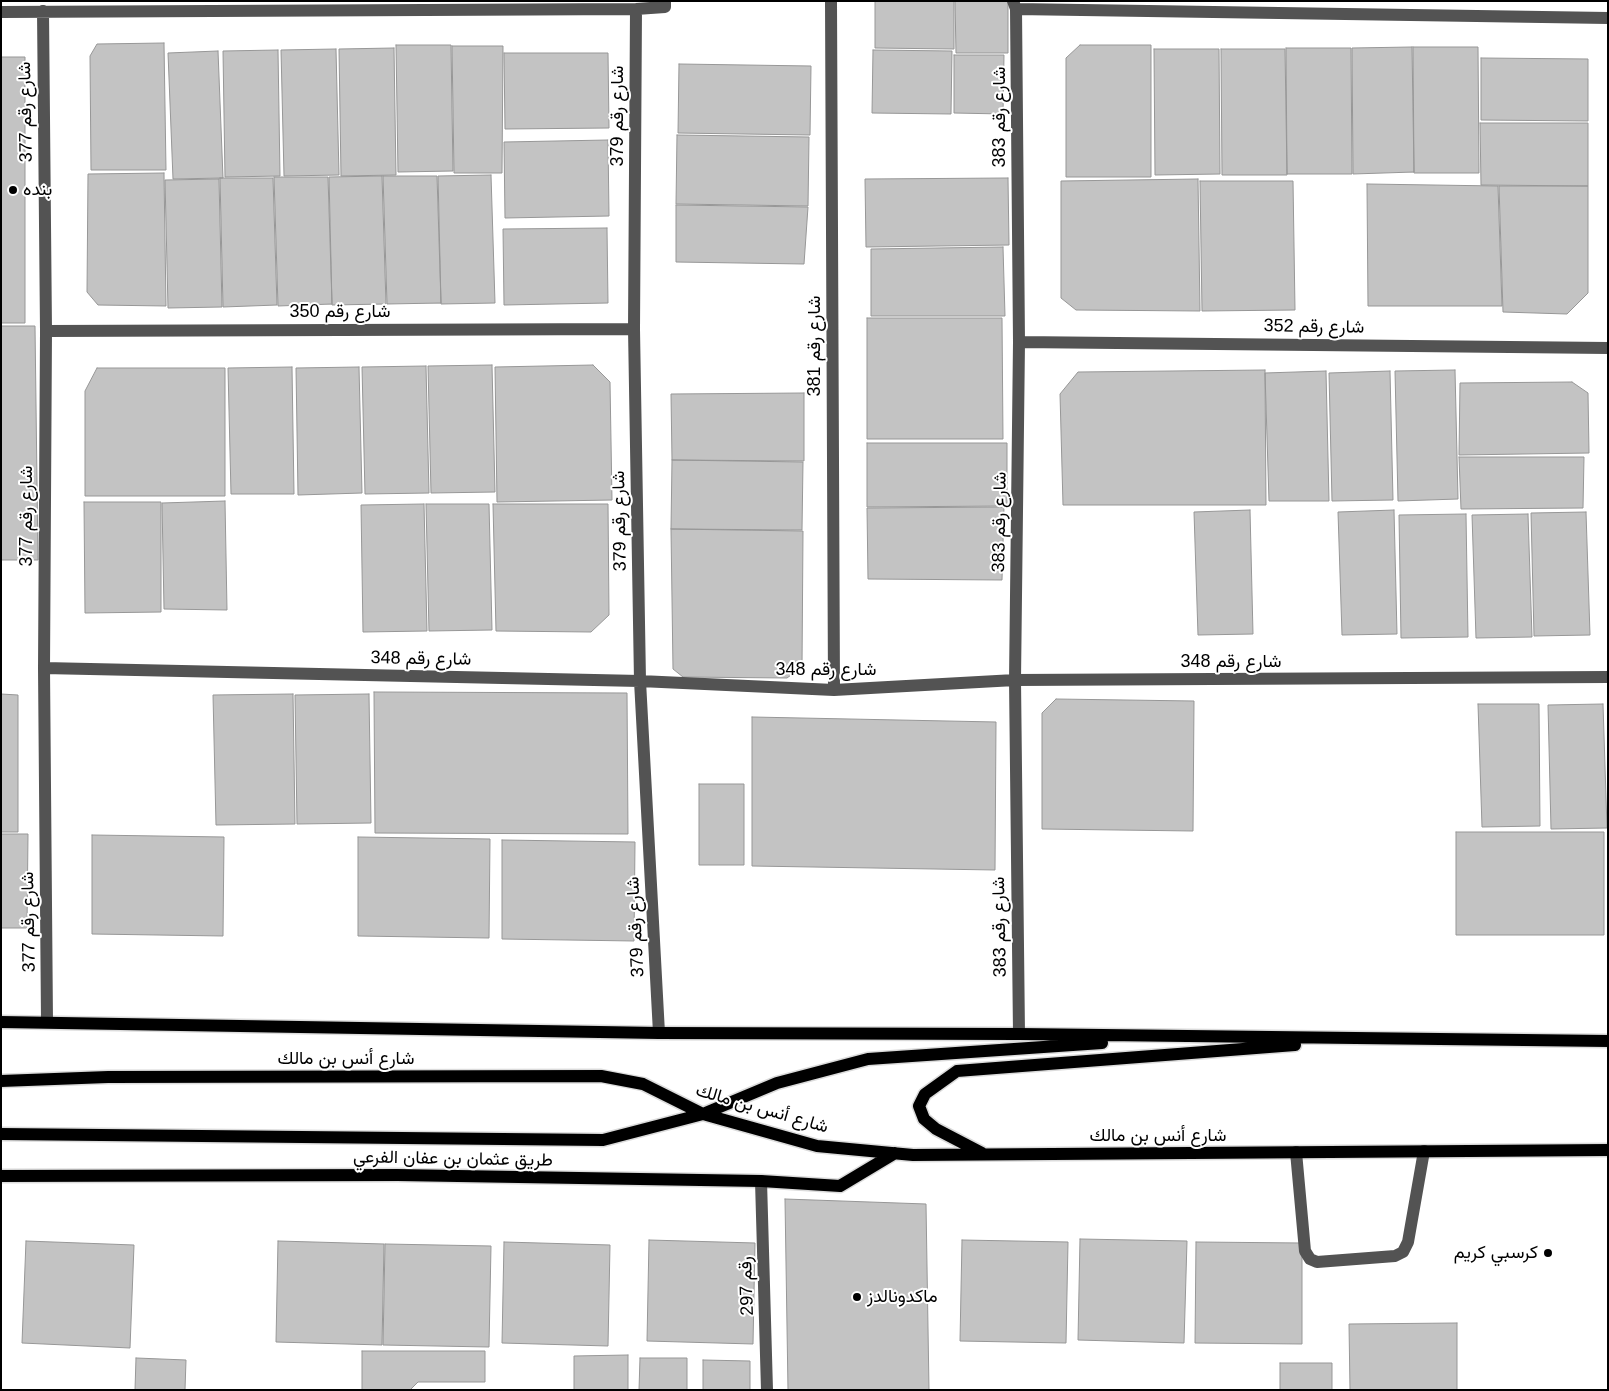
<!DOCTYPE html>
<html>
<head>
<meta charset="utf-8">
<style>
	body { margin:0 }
	#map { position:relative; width:1609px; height:1391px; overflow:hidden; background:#fff; font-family:Helvetica,sans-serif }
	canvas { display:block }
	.frame { position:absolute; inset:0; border:2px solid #000; pointer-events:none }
</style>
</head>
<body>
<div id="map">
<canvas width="1609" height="1391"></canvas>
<div class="frame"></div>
</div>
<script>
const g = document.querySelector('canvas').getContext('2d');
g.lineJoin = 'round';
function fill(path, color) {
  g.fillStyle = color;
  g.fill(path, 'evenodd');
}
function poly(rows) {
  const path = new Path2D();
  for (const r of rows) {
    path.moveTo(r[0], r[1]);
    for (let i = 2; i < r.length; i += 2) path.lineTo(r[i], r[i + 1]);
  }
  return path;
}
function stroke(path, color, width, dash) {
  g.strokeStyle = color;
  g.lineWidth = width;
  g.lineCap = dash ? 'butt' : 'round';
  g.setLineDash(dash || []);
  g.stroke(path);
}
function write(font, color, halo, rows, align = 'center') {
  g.font = font + ' Helvetica,Vazirmatn,sans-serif';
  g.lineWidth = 4;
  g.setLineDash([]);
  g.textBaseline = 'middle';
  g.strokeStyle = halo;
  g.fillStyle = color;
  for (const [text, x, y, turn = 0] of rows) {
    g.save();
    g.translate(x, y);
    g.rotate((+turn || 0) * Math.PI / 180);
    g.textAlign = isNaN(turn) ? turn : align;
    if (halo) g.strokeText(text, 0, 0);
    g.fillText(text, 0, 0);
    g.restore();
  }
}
const building = poly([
	[875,1,954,1,954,49,875,48,875,1],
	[955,1,1008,1,1008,53,956,53,955,1],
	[164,43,166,170,91,170,90,56,97,44,164,43],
	[396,45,451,45,453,171,398,172,396,45],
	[1080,45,1151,45,1151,177,1066,177,1066,58,1080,45],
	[452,46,503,46,502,173,454,173,452,46],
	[1412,47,1414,172,1353,174,1352,48,1412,47],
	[1413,47,1478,47,1479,173,1414,173,1413,47],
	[394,48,396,175,341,176,339,49,394,48],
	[1286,48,1351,48,1352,174,1287,174,1286,48],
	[336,49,339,175,284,176,281,50,336,49],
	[1154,49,1219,49,1220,174,1155,175,1154,49],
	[1221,49,1285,49,1287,175,1222,175,1221,49],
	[278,50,280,176,225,177,223,51,278,50],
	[873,50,952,51,951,114,872,113,873,50],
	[218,51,223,178,173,179,168,53,218,51],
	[504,53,608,53,609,128,505,129,504,53],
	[954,55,1004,55,1003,114,954,113,954,55],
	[1,57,25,57,25,323,1,323,1,57],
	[1481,58,1588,59,1588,121,1481,120,1481,58],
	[679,64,811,66,810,135,678,133,679,64],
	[1480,123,1588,123,1588,186,1481,185,1480,123],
	[677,135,809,137,808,206,676,204,677,135],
	[608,140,609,216,505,218,504,142,608,140],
	[164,173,166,306,98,305,87,292,88,174,164,173],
	[491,175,495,303,441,304,438,176,491,175],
	[382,176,386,304,332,305,329,177,382,176],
	[383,176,437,176,441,303,387,304,383,176],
	[274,177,328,177,332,304,278,306,274,177],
	[220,178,273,178,277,305,223,307,220,178],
	[1008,178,1009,245,866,247,865,179,1008,178],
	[219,179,222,307,168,308,165,180,219,179],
	[1198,179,1200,311,1076,310,1061,298,1061,181,1198,179],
	[1200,181,1293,181,1295,310,1202,311,1200,181],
	[1367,184,1498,186,1502,306,1368,306,1367,184],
	[1499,186,1588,186,1588,293,1567,314,1503,312,1499,186],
	[676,205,808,207,804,264,676,262,676,205],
	[607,228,608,303,504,305,503,229,607,228],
	[1003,247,1005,316,871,316,871,249,1003,247],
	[867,318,1002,318,1003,439,867,439,867,318],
	[1,326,35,326,38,560,1,560,1,326],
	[492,365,495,492,431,493,428,366,492,365],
	[593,365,610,382,612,500,497,502,495,367,593,365],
	[426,366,429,493,365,494,362,367,426,366],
	[292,367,294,494,231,494,228,368,292,367],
	[359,367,362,493,298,495,296,368,359,367],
	[97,368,225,368,225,496,85,496,85,391,97,368],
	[1265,370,1266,505,1063,505,1060,394,1078,372,1265,370],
	[1455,370,1458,499,1398,501,1395,371,1455,370],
	[1326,371,1329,501,1269,501,1265,373,1326,371],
	[1390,371,1393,500,1332,501,1329,373,1390,371],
	[1572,382,1588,393,1589,453,1459,455,1460,383,1572,382],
	[804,393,804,461,672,460,671,394,804,393],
	[867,443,1007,443,1007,506,867,507,867,443],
	[1459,457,1584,457,1583,508,1461,509,1459,457],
	[672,460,803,462,802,530,671,529,672,460],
	[225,501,227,610,164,609,162,503,225,501],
	[84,502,161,502,161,612,85,613,84,502],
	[424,504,427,631,363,632,361,505,424,504],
	[426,504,489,504,492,630,429,631,426,504],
	[493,504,608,504,609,615,591,632,496,631,493,504],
	[1004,507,1002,580,868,579,867,508,1004,507],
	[1250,510,1253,634,1198,635,1194,512,1250,510],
	[1394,510,1397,634,1342,635,1338,512,1394,510],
	[1586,512,1590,635,1534,636,1531,513,1586,512],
	[1466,514,1468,637,1401,638,1399,515,1466,514],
	[1528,514,1532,637,1476,638,1472,515,1528,514],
	[671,529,803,531,802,667,787,678,683,677,673,669,671,529],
	[374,692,627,693,628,834,375,833,374,692],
	[1,694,18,695,18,832,1,832,1,694],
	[293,694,295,824,216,825,213,695,293,694],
	[369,694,371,823,297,824,295,695,369,694],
	[1056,699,1194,701,1193,831,1042,829,1042,713,1056,699],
	[1478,704,1539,704,1540,826,1482,827,1478,704],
	[1603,704,1607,828,1551,829,1548,705,1603,704],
	[752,717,996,722,995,870,752,866,752,717],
	[699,784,744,784,744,865,699,865,699,784],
	[1456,832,1604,832,1604,935,1456,935,1456,832],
	[1,834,28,834,27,928,1,928,1,834],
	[92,835,224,837,223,936,92,934,92,835],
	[358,837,490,839,489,938,358,936,358,837],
	[502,840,635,842,634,941,502,939,502,840],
	[785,1199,926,1204,929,1390,788,1390,785,1199],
	[1080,1239,1187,1241,1184,1343,1078,1340,1080,1239],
	[649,1240,755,1243,753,1344,647,1341,649,1240],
	[962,1240,1068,1242,1066,1343,960,1341,962,1240],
	[26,1241,134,1245,130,1348,22,1343,26,1241],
	[278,1241,384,1244,382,1345,276,1342,278,1241],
	[504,1242,610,1245,608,1346,502,1343,504,1242],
	[1196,1242,1302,1243,1302,1344,1195,1343,1196,1242],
	[385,1244,491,1246,489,1347,383,1345,385,1244],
	[1457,1323,1457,1390,1350,1390,1349,1324,1457,1323],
	[362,1351,485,1351,485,1382,418,1382,410,1390,362,1390,362,1351],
	[628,1355,628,1390,574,1390,574,1356,628,1355],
	[136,1358,186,1360,185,1390,135,1390,136,1358],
	[640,1358,687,1358,687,1390,639,1390,640,1358],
	[703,1360,750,1361,750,1390,703,1390,703,1360],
	[1280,1363,1332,1363,1332,1390,1280,1390,1280,1363]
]);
fill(building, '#c3c3c3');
stroke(building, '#979797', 1);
const major = poly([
	[1,1022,659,1033,1019,1034,1608,1041],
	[1,1081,108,1077,601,1076,643,1084,703,1114,817,1146,913,1155,1608,1150],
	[1,1134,603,1140,703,1114,777,1083,868,1059,1102,1043],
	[982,1153,936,1129,924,1119,919,1106,925,1094,957,1071,1295,1045],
	[1,1176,397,1175,761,1181,840,1186,895,1153]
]);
stroke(major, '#dbdbdb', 15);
stroke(poly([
	[831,1,834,690],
	[1013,1,1016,9,1019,342,1015,680,1019,1034],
	[636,9,634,329,640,681,659,1033],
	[1016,9,1608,18],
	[43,11,46,331,44,668,47,1022],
	[1,12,636,9,665,7,665,1],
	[46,331,634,329],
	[1019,342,1608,348],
	[44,668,640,681,834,690,1015,680,1608,677],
	[1296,1152,1305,1251,1310,1259,1317,1262,1395,1256,1403,1252,1408,1242,1424,1151],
	[761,1181,767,1390]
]), '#535353', 12);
stroke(major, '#000', 12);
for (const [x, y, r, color] of [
	[13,190,5,"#000"],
	[1548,1253,5,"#000"],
	[857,1297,5,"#000"]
]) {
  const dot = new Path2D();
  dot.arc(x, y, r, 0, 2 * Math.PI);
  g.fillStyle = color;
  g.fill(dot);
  stroke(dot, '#fff', 2);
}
write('18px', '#000', '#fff', [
	["شارع رقم 377",26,112,-91],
	["شارع رقم 379",618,116,-90],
	["شارع رقم 383",1000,117,-90],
	["شارع رقم 350",340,312],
	["شارع رقم 352",1314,327,1],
	["شارع رقم 381",815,346,-90],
	["شارع رقم 377",27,516,-90],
	["شارع رقم 379",620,521,-91],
	["شارع رقم 383",1000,522,-89],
	["شارع رقم 348",421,659,1],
	["شارع رقم 348",1231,662],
	["شارع رقم 348",826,670],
	["شارع رقم 377",29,922,-91],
	["شارع رقم 379",636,927,-93],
	["شارع رقم 383",1000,927,-91],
	["شارع أنس بن مالك",346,1059],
	["شارع أنس بن مالك",762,1109,16],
	["شارع أنس بن مالك",1158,1136],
	["طريق عثمان بن عفان الفرعي",453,1159,1],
	["رقم 297",747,1286,-92]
]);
write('18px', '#000', '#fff', [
	["بنده",23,190],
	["كرسبي كريم",1538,1253,"right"],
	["ماكدونالدز",867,1297]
], 'left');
</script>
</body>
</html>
